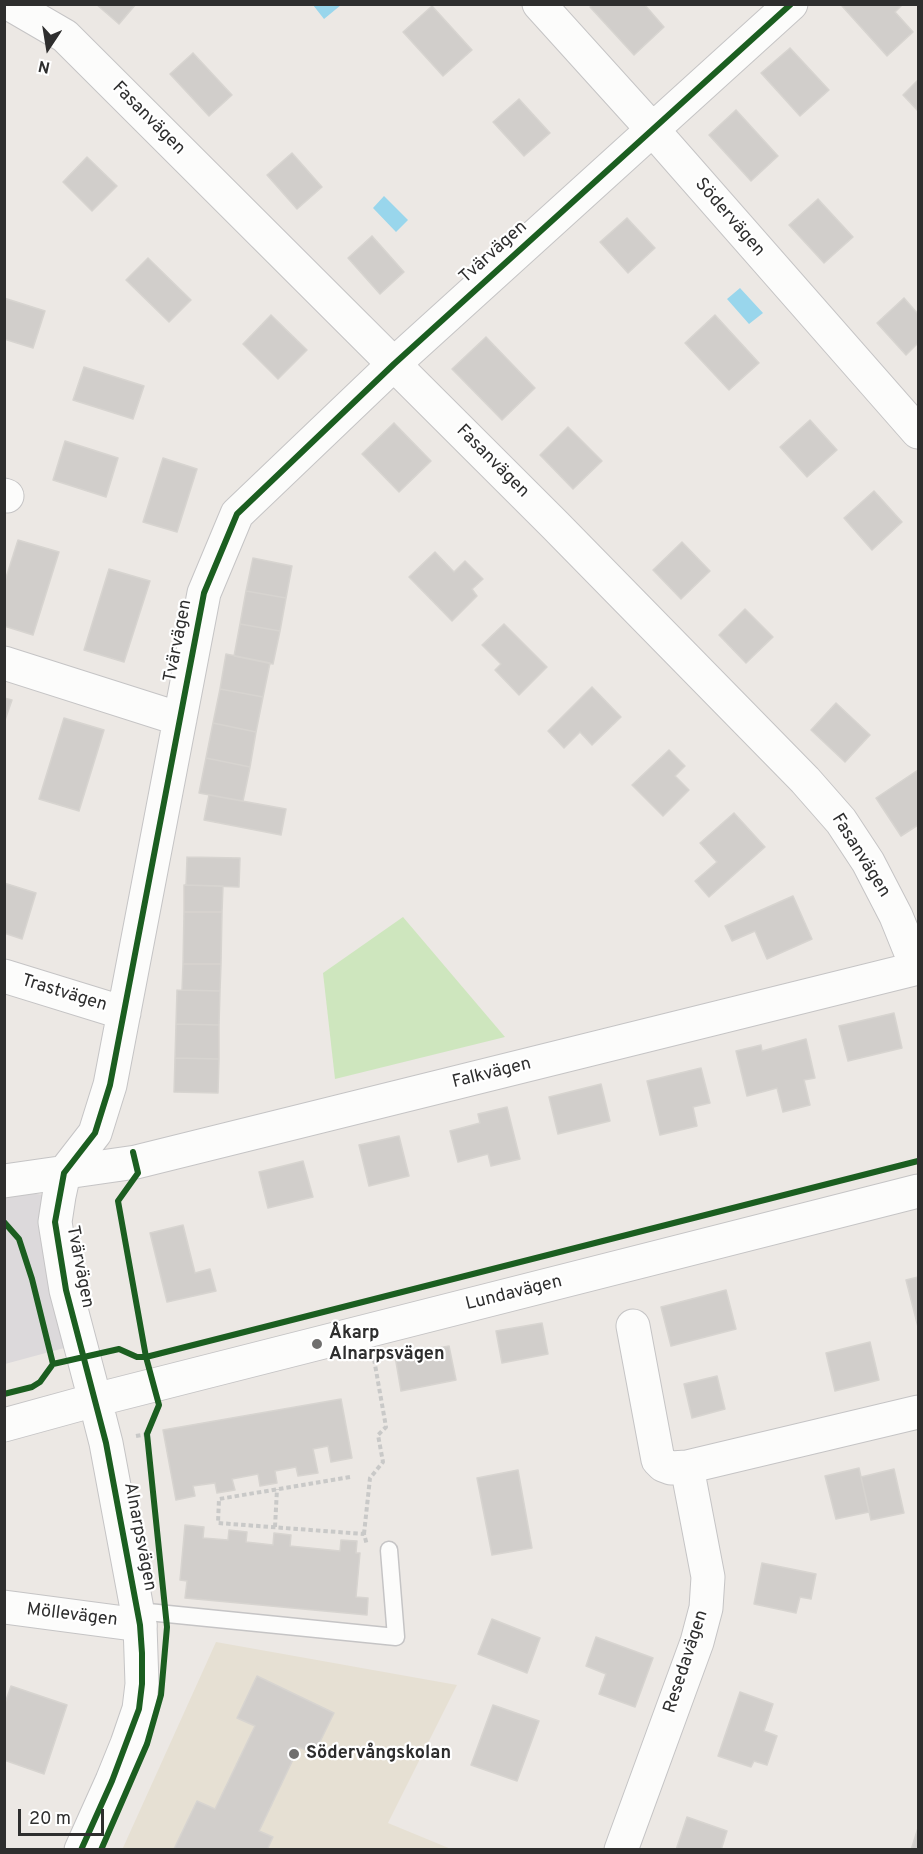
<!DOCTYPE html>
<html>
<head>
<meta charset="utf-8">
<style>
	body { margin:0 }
	#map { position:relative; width:923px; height:1854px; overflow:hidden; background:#ece8e4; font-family:Overpass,sans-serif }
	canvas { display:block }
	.frame { position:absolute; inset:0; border:6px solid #2e2e2e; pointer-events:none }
	.north { position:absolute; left:18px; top:18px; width:60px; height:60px; -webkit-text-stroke:4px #fff; paint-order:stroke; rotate:192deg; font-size:16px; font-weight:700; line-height:24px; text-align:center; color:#2e2e2e }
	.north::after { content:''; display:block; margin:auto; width:21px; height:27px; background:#2e2e2e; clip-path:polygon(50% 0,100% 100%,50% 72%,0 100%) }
	.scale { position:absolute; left:18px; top:1809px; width:86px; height:27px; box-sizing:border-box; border:3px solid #2e2e2e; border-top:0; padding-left:8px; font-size:18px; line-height:21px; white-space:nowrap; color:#2e2e2e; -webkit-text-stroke:4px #fff; paint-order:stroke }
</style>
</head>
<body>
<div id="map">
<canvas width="923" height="1854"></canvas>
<div class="frame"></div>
<div class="north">N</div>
<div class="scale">20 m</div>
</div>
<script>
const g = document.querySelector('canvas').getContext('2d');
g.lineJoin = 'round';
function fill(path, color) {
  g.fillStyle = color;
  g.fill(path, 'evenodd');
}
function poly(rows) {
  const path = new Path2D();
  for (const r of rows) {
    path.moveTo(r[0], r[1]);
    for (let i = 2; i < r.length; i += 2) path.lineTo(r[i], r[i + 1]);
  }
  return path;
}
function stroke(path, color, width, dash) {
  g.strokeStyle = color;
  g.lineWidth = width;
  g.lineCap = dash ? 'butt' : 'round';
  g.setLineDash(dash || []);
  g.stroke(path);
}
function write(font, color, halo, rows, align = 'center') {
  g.font = font + ' Overpass,sans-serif';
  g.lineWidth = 4.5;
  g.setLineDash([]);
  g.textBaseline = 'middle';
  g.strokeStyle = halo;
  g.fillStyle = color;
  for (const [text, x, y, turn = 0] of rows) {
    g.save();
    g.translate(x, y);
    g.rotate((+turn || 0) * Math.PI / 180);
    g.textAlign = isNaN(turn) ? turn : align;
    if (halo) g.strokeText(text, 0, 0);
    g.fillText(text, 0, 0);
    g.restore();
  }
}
fill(poly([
	[5,1191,47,1195,79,1344,5,1364]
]), '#dcd9db');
fill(poly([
	[216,1642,457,1685,388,1823,451,1849,122,1850]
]), '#e6e0d3');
fill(poly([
	[403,917,505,1037,335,1079,323,973]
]), '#cee6be');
fill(poly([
	[313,5,313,4,341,5,324,19],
	[384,196,408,220,396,232,373,208],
	[740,288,763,313,749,324,727,299]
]), '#99d6ec');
const building = poly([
	[96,4,136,4,119,24,96,4],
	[593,4,644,4,664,27,634,55,590,7,593,4],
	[843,4,903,4,895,12,913,32,887,56,842,6,843,4],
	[432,6,472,50,443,76,403,32,432,6],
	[790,48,829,90,800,116,761,73,790,48],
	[193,53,232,95,209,116,170,74,193,53],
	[918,80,918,111,903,95,918,80],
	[519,99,550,133,524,156,493,122,519,99],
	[736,110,778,156,751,181,709,135,736,110],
	[292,153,322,187,297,209,267,175,292,153],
	[87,157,117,186,92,211,63,182,87,157],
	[818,199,853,237,824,263,789,225,818,199],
	[627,218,655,248,628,273,600,242,627,218],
	[372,236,404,272,380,294,348,258,372,236],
	[148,258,191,300,169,322,126,280,148,258],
	[4,298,45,311,33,348,4,339,4,298],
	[904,298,918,314,918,343,906,355,877,323,904,298],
	[271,315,307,350,278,379,243,344,271,315],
	[715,315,759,363,729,390,685,343,715,315],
	[486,337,535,388,502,420,452,369,486,337],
	[84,367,144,386,133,419,73,400,84,367],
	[810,420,837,450,807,477,780,447,810,420],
	[394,423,431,461,399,492,362,454,394,423],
	[568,427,602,461,573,489,540,455,568,427],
	[65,441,118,458,106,497,53,480,65,441],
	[163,458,197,469,177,532,143,522,163,458],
	[874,491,902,522,872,550,844,518,874,491],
	[18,540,59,552,33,635,4,626,4,584,18,540],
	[682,542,710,571,681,599,653,570,682,542],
	[435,552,454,572,465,561,483,579,472,589,477,596,452,621,409,577,435,552],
	[253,558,292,566,286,598,246,591,253,558],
	[109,569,150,581,124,662,84,650,109,569],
	[246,591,286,598,280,631,240,624,246,591],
	[745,609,773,637,746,663,719,635,745,609],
	[240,624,280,631,273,664,234,656,240,624],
	[504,624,547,667,519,695,495,670,501,664,482,645,504,624],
	[226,654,270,663,263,697,220,689,226,654],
	[592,687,621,717,592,745,580,732,564,748,548,731,592,687],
	[220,689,263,697,256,732,213,723,220,689],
	[4,698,12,700,4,723,4,698],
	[836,703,870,735,845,762,811,730,836,703],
	[64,718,104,730,79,811,39,799,64,718],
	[213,723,256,732,250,767,206,758,213,723],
	[669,750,685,766,675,776,689,790,663,816,632,785,669,750],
	[206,758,250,767,243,801,199,793,206,758],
	[918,770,918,825,901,836,876,798,918,770],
	[209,795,286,809,281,835,204,820,209,795],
	[734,813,765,847,709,897,695,881,717,862,700,843,734,813],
	[187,857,240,858,239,887,186,885,187,857],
	[4,883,36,893,22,939,4,933,4,883],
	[184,885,223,886,222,912,184,912,184,885],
	[793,896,812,939,767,959,755,931,732,941,725,926,793,896],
	[184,912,222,912,221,964,183,964,184,912],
	[183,964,221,964,220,991,182,990,183,964],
	[177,990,220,991,219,1025,176,1024,177,990],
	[894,1013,902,1048,848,1061,839,1026,894,1013],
	[176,1024,219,1025,219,1059,175,1058,176,1024],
	[806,1039,815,1078,804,1080,810,1105,783,1112,777,1088,747,1096,736,1051,761,1045,762,1051,806,1039],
	[175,1058,219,1059,218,1093,174,1092,175,1058],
	[701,1068,710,1103,693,1107,697,1126,660,1135,647,1081,701,1068],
	[601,1084,610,1121,558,1134,549,1097,601,1084],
	[507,1107,520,1159,491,1166,488,1154,458,1162,450,1131,480,1123,478,1114,507,1107],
	[399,1136,409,1176,369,1186,359,1145,399,1136],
	[303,1161,313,1197,268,1208,259,1172,303,1161],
	[183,1225,195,1273,210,1269,216,1291,167,1302,150,1233,183,1225],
	[918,1277,918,1327,906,1280,918,1277],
	[726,1290,736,1329,671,1346,661,1307,726,1290],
	[542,1323,548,1354,502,1363,496,1331,542,1323],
	[870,1342,879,1380,835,1391,826,1353,870,1342],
	[449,1346,456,1380,401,1391,395,1356,449,1346],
	[717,1376,725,1409,692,1418,684,1384,717,1376],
	[341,1399,352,1458,331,1462,328,1446,313,1449,318,1473,298,1476,296,1467,275,1471,277,1483,260,1486,258,1474,232,1479,235,1490,217,1493,215,1483,193,1486,195,1496,176,1500,163,1430,341,1399],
	[859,1468,869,1512,836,1519,825,1476,859,1468],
	[894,1469,904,1513,871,1520,861,1477,894,1469],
	[518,1470,532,1548,492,1555,477,1478,518,1470],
	[185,1525,204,1527,203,1538,228,1540,229,1530,247,1532,246,1542,273,1545,274,1533,291,1535,290,1546,340,1551,341,1540,357,1541,356,1553,360,1553,356,1597,368,1598,367,1615,185,1598,187,1581,180,1580,185,1525],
	[762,1563,816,1574,811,1599,800,1597,796,1613,754,1604,762,1563],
	[492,1619,540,1638,527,1673,478,1654,492,1619],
	[596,1637,653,1658,635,1707,599,1694,606,1674,586,1666,596,1637],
	[257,1676,334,1713,314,1754,299,1747,259,1831,273,1837,267,1850,174,1849,197,1801,215,1809,255,1726,237,1718,257,1676],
	[11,1686,67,1705,44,1774,4,1760,4,1706,11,1686],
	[740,1692,773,1704,764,1731,777,1736,767,1765,754,1761,751,1767,718,1756,740,1692],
	[493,1705,539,1721,517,1781,471,1765,493,1705],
	[687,1817,727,1831,721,1850,676,1850,687,1817],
	[918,1828,918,1850,911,1850,918,1828]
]);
fill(building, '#d1cecb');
stroke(building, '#d7d4d0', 1.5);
const lane = poly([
	[138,1611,396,1637,389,1550]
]);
const street = poly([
	[10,4,65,36,555,525,805,780,841,821,868,862,896,916,917,968],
	[539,4,652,129,918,432],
	[4,495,7,496],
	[4,663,180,719],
	[4,976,124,1013],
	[4,1181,136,1162,918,968],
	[633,1326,658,1460,663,1465,671,1468,687,1467],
	[95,1400,66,1290,55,1222,59,1196,64,1173,95,1133,110,1085,204,593,237,514,394,364,791,4],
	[4,1607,140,1625],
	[621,1850,697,1642,706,1608,708,1577,687,1467,918,1412]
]);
const secondary = poly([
	[4,1425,95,1400,918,1191],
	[81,1850,112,1781,127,1744,139,1709,142,1684,140,1625,106,1443,95,1400]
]);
stroke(lane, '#c5c4c5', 19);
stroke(street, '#c5c4c5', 35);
stroke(secondary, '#c5c4c5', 35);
stroke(poly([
	[136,1436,147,1434],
	[350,1477,219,1499,218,1523,364,1534,367,1545],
	[275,1527,277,1489],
	[364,1534,370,1478,383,1462,378,1435,386,1427,374,1359]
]), '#c9c9c8', 4, [4.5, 3]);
stroke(lane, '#fcfcfb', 16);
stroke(street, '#fcfcfb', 33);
stroke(secondary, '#fcfcfb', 33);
stroke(poly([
	[4,1222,19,1239,32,1279,53,1364],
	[4,1394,32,1387,40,1382,53,1364,119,1349,137,1357,146,1357,918,1161],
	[81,1850,112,1781,139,1709,142,1684,142,1653,140,1625,106,1443,66,1290,55,1222,64,1173,95,1133,110,1085,204,593,237,514,394,364,791,4],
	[101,1850,147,1744,161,1695,167,1627,147,1434,159,1405,146,1357,118,1201,138,1173,133,1152]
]), '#1b5e20', 6);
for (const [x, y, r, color] of [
	[317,1344,6,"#706f6e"],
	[294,1754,6,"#706f6e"]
]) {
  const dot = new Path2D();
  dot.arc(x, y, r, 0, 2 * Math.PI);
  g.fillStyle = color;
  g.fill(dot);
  stroke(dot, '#fff', 2);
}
write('18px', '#2e2e2e', '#fff', [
	["Fasanvägen",148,119,45],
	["Södervägen",729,218,49],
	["Tvärvägen",494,253,-42],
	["Fasanvägen",492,462,45],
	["Tvärvägen",179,641,-79],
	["Fasanvägen",860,856,58],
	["Trastvägen",64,994,17],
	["Falkvägen",492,1074,-14],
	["Tvärvägen",79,1267,79],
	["Lundavägen",514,1294,-14],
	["Alnarpsvägen",139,1537,79],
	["Möllevägen",72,1616,7],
	["Resedavägen",687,1662,-72]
]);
write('bold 18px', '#2e2e2e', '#fff', [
	["Åkarp",329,1334],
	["Alnarpsvägen",329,1355],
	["Södervångskolan",306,1754]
], 'left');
</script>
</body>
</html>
